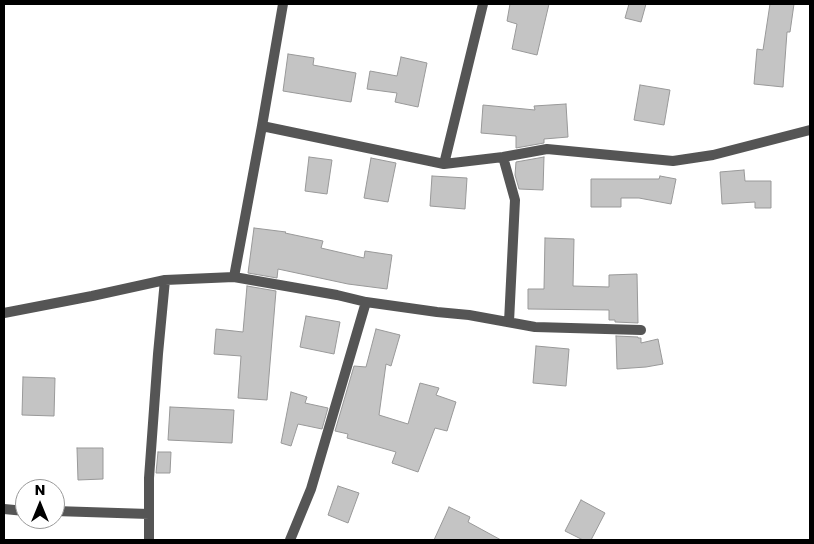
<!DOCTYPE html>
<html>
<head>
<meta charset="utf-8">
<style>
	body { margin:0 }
	#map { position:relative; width:814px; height:544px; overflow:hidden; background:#fff; font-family:Poppins,sans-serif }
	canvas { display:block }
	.frame { position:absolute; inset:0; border:5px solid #000; pointer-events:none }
	.north { position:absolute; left:15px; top:479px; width:50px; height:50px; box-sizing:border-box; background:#fff; border:1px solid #999; border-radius:50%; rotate:0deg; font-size:14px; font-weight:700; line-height:20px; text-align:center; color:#000 }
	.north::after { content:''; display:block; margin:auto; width:18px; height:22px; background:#000; clip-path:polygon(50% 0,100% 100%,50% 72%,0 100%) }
</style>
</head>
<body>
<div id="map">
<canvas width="814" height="544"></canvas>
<div class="frame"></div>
<div class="north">N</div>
</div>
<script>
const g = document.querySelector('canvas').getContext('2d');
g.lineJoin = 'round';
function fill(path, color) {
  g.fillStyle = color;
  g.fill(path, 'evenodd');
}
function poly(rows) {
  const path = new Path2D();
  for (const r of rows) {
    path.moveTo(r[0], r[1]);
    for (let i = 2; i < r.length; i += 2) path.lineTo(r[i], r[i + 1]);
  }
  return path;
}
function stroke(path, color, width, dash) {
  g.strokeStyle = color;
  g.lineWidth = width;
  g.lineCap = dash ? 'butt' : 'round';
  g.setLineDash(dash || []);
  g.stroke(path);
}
const building = poly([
	[510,4,549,4,537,55,512,49,517,24,507,21,510,4],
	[629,4,646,4,641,22,625,18,629,4],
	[770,4,794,4,790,32,787,32,783,87,754,84,757,49,763,50,770,4],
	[288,54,314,58,313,65,356,73,351,102,283,91,288,54],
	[401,57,427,63,418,107,395,102,397,93,367,89,370,71,397,76,401,57],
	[640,85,670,90,664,125,634,120,640,85],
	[566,104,568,137,544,139,544,143,516,148,516,136,481,133,483,105,535,110,534,106,566,104],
	[309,157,332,160,327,194,305,191,309,157],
	[544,157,543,190,519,189,515,175,516,162,544,157],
	[371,158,396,163,388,202,364,198,371,158],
	[744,170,745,181,771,181,771,208,755,208,755,202,722,204,720,172,744,170],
	[432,176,467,178,465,209,430,206,432,176],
	[660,176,676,179,671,204,639,198,621,198,621,207,591,207,591,179,659,179,660,176],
	[254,228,286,232,285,233,323,241,321,248,364,258,365,251,392,255,387,289,348,284,278,269,277,278,248,273,254,228],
	[545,238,574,239,573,286,609,287,609,275,637,274,638,323,615,322,615,320,609,320,609,310,528,309,528,289,544,289,545,238],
	[247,286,276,291,267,400,238,398,241,356,214,354,216,329,243,332,247,286],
	[306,316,340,322,334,354,300,347,306,316],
	[376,329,400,335,391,366,386,364,379,415,408,424,420,383,439,388,436,395,456,402,447,431,435,428,418,472,392,463,396,452,347,438,348,434,335,431,354,366,366,367,376,329],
	[616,336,638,337,638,338,641,338,641,343,658,339,663,364,646,367,617,369,616,336],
	[536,346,569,349,566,386,533,383,536,346],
	[23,377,55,378,54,416,22,415,23,377],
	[291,392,307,397,305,403,328,408,322,429,298,424,291,446,281,443,291,392],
	[170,407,234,410,232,443,168,440,170,407],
	[77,448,103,448,103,479,78,480,77,448],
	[158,452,171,452,170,473,156,473,158,452],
	[338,486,359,493,348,523,328,515,338,486],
	[581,500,605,513,591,540,583,540,565,531,581,500],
	[449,507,470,517,468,522,501,540,434,540,449,507]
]);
fill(building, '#c4c4c4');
stroke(building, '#999', 1);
stroke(poly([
	[262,126,444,164,503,157,547,149,673,161,713,155,810,130],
	[503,157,515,200,509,322],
	[444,164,483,4],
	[234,277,262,126,283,4],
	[4,313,92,296,165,280,234,277,337,295,366,302,437,312,469,315,535,327,641,330],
	[4,509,25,511],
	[55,511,149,514],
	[149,540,149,478,158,354,165,280],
	[290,540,311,489,366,302]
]), '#555', 10);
</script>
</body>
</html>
